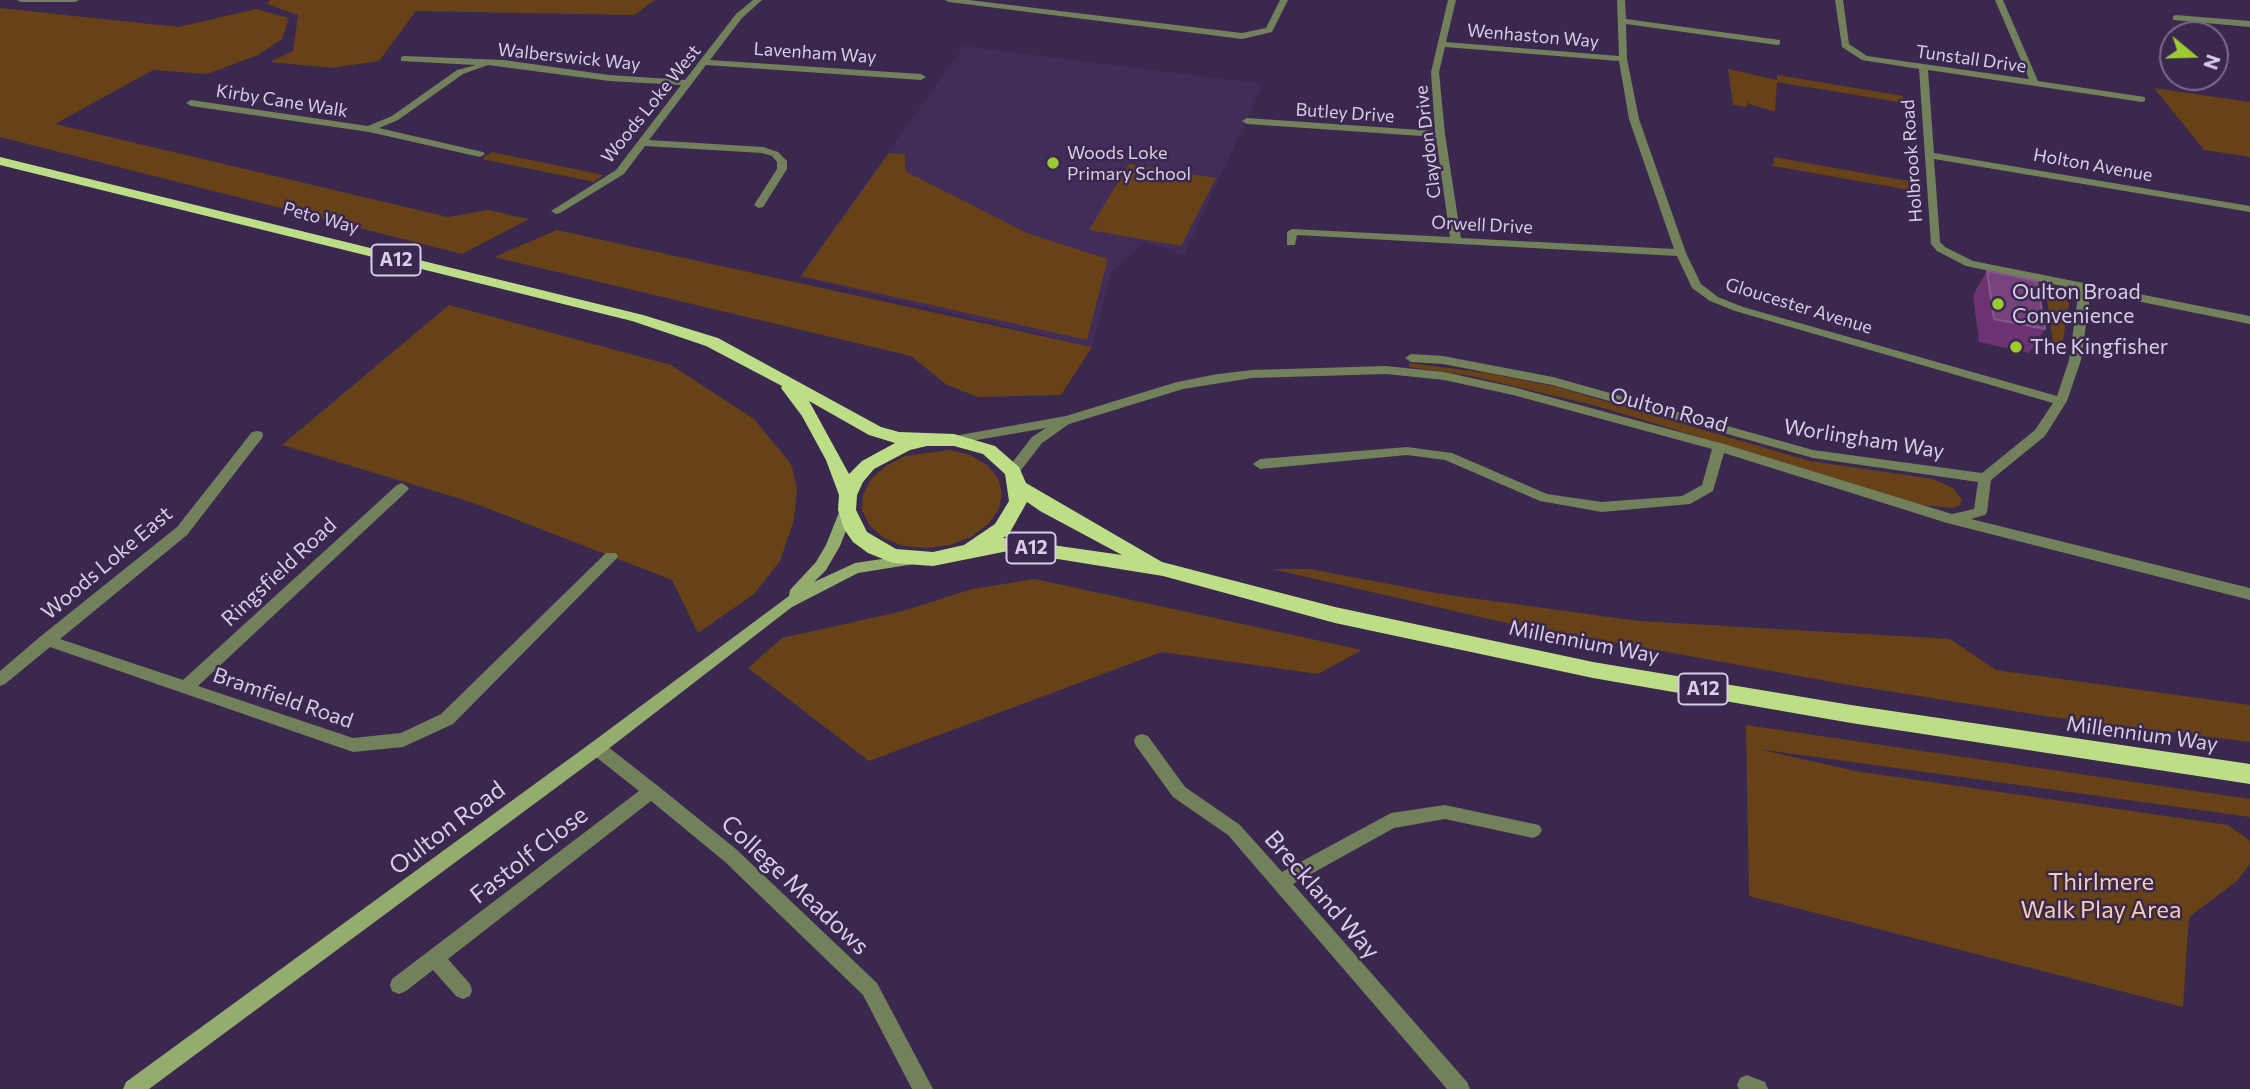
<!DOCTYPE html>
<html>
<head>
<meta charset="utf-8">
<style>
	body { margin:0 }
	#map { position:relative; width:2250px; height:1089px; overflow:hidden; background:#3a284e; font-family:Commissioner,sans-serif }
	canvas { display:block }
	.north { position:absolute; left:2159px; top:21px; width:70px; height:70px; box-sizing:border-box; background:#3a284e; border:2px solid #796a8a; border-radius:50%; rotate:109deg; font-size:19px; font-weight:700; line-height:28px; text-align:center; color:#d7cde5 }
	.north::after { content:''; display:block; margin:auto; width:24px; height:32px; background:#9dca30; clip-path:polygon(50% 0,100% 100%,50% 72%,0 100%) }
</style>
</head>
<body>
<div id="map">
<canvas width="2250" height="1089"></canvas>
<div class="north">N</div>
</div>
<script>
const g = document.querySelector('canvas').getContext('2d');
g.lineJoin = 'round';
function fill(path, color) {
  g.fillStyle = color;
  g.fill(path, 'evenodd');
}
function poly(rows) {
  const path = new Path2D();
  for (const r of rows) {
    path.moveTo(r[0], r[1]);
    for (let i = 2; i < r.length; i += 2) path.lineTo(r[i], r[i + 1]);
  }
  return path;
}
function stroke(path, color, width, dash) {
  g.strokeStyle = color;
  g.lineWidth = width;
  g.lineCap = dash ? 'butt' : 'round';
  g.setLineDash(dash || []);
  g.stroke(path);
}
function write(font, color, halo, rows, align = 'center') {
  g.font = font + ' Commissioner,sans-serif';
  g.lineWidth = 5;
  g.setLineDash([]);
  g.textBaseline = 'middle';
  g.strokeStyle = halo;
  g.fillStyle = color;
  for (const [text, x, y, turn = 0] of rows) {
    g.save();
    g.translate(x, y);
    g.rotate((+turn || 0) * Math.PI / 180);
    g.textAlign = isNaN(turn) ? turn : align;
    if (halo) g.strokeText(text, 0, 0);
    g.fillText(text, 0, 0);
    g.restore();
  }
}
fill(poly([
	[964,46,1263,84,1184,255,1145,242,1111,273,1092,347,799,277]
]), '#422c59');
fill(poly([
	[270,0,655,0,634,15,416,11,379,61,332,68,270,62,293,51,298,15,267,4],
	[0,8,178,27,256,9,289,18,282,39,258,55,207,74,153,70,55,124,448,217,488,210,529,219,462,254,0,137],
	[1728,69,1777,80,1777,75,1903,96,1904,103,1777,82,1775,112,1747,103,1747,107,1733,105],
	[2154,88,2250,102,2250,157,2204,150],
	[492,152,603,175,594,182,482,159],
	[889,153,905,154,905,171,1027,233,1108,259,1087,340,801,276],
	[1774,157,1908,181,1909,190,1773,166],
	[1129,164,1216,178,1181,246,1089,230],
	[557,230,657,252,1092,347,1061,395,978,397,947,385,911,356,494,257],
	[2049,288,2057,289,2069,303,2061,352,2054,350,2046,291],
	[449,305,671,365,754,419,791,464,797,488,794,520,780,561,754,594,698,633,672,580,471,502,282,445],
	[1409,363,1488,373,1557,387,1810,461,1933,479,1953,488,1962,500,1960,505,1953,508,1922,505,1597,406,1471,376,1409,367],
	[950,450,970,455,987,465,998,478,1002,493,999,509,988,524,971,537,950,545,926,548,903,546,884,538,870,526,862,511,863,495,871,479,886,466,905,456],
	[1272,569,1310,569,1442,594,1639,621,1950,639,1996,670,2250,705,2250,742,2051,717,1843,684,1502,622],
	[1035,579,1201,615,1362,650,1318,674,1162,652,869,761,748,668,782,638,903,611,972,589],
	[1746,725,2250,799,2250,817,1758,749,1855,771,2228,825,2250,841,2250,864,2237,881,2189,917,2183,1007,1749,896]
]), '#674117');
fill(poly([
	[17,0,79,0,75,2,21,2,17,0],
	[753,0,762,0,742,18,710,60,921,74,926,77,921,80,706,65,649,140,763,147,778,152,787,161,787,169,763,207,759,208,754,205,777,169,777,162,772,156,762,153,645,146,624,174,560,213,556,214,551,211,616,170,681,85,609,81,488,65,463,74,398,120,379,128,483,152,485,154,480,157,369,132,191,106,186,103,191,100,368,126,392,116,457,70,476,65,401,61,401,57,404,56,504,60,609,75,685,80,736,14,753,0],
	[945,0,969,0,1242,33,1266,28,1280,0,1288,0,1272,32,1242,39,949,2,945,0],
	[1448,0,1456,0,1446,42,1619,56,1617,0,1625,0,1626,19,1780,40,1780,44,1777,45,1626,24,1627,59,1639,119,1686,253,1701,284,1718,297,1743,307,2057,396,2069,360,2077,304,2076,289,1966,266,1937,251,1931,244,1919,69,1862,60,1842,47,1835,0,1843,0,1849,44,1867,56,2029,79,1995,0,2003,0,2038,81,2145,97,2145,101,2142,102,1928,70,1934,153,2250,206,2250,212,1934,159,1940,242,1945,247,1973,261,2250,316,2250,324,2087,291,2089,304,2081,360,2067,401,2045,436,1991,480,1987,512,1985,515,1971,519,2250,588,2250,600,1947,523,1724,453,1713,491,1690,504,1602,512,1540,501,1445,460,1407,455,1260,469,1253,464,1260,459,1407,447,1452,453,1547,494,1602,502,1682,496,1702,485,1712,449,1513,395,1444,380,1386,374,1252,378,1183,389,1069,424,1042,443,1018,474,1013,476,1006,471,1008,468,1032,437,1046,428,954,444,949,443,948,440,954,436,1066,416,1177,382,1218,374,1252,370,1386,366,1444,372,1513,387,1724,444,1952,514,1974,509,1978,482,1813,458,1552,385,1443,364,1411,362,1405,358,1411,354,1443,356,1553,377,1813,450,1982,473,2035,430,2053,403,1735,311,1710,301,1692,288,1677,256,1297,235,1295,245,1287,245,1287,232,1292,229,1450,237,1436,137,1247,124,1242,121,1247,118,1435,131,1431,72,1448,0],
	[1445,47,1619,61,1629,119,1674,249,1461,238,1445,134,1439,72,1445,47],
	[2176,15,2250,21,2250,27,2173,20,2173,16,2176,15],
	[257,431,262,432,263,435,262,438,187,535,60,639,183,680,397,485,402,483,409,488,407,491,198,686,353,738,401,733,441,714,606,553,616,553,618,557,453,724,403,747,353,752,50,647,5,684,0,686,0,671,41,636,177,527,252,432,257,431],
	[1142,734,1148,736,1185,787,1240,825,1282,872,1391,813,1445,805,1539,825,1542,830,1539,835,1533,838,1445,819,1394,828,1293,884,1467,1082,1470,1089,1447,1089,1228,835,1173,797,1136,746,1134,741,1136,736,1142,734],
	[597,741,603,743,658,786,736,849,877,983,933,1089,912,1089,863,995,724,861,651,801,448,959,470,984,472,990,470,996,463,999,456,996,433,970,406,991,399,994,392,991,390,985,392,979,639,791,591,753,589,748,591,743,597,741],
	[1747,1075,1765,1082,1768,1089,1739,1089,1737,1085,1740,1078,1747,1075]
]), '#72805b');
fill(poly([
	[847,505,854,510,840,546,826,570,814,582,855,563,909,555,914,556,916,560,914,564,858,573,792,607,603,753,149,1089,123,1089,126,1082,591,743,789,596,790,590,816,562,826,545,840,510,847,505]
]), '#95ac6f');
fill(poly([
	[0,157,643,315,718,338,881,427,899,432,954,434,995,446,1019,467,1026,483,1162,562,1335,607,1593,662,1851,705,2250,764,2250,784,1851,723,1593,678,1335,623,1163,576,1008,551,933,566,893,563,868,553,853,542,844,529,838,510,839,495,826,460,802,416,781,388,782,386,706,346,632,321,0,165,0,157],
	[809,401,869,435,895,443,862,461,849,474,809,401],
	[927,446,954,446,983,454,1005,474,1009,501,995,524,964,545,933,552,896,549,867,532,856,510,857,495,863,482,874,469,910,450,927,446],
	[1027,502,1040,511,1122,555,1003,538,1009,534,1027,502]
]), '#bddd86');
fill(poly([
	[1987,271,2045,329,2029,353,1979,342,1973,295]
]), '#6d3272');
const building = poly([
	[1987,271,2037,281,2045,329,1994,319,1987,271]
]);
fill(building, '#78427e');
stroke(building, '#87588e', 2);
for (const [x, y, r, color] of [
	[1053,163,7,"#9dca30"],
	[1998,304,7,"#9dca30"],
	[2016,347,7,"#9dca30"]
]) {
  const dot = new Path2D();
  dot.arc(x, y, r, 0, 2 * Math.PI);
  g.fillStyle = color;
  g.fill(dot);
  stroke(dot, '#3a284e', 2.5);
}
write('18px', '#d7cde5', '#3a284e', [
	["Wenhaston Way",1533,36,5],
	["Lavenham Way",815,53,4],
	["Walberswick Way",569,57,6],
	["Tunstall Drive",1971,59,8],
	["Kirby Cane Walk",282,101,9],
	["Woods Loke West",651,104,-51],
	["Butley Drive",1345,113,4],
	["Claydon Drive",1428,142,-97],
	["Holbrook Road",1912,161,-94],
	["Holton Avenue",2093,165,10],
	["Peto Way",321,218,15],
	["Orwell Drive",1482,225,3],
	["Gloucester Avenue",1799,306,17]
]);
write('18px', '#d7cde5', '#3a284e', [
	["Woods Loke",1067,153],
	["Primary School",1067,174]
], 'left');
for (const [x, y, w] of [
	[396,260,49],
	[1031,548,49],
	[1703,689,49]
]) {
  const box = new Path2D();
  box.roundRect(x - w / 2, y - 15.5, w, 31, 5);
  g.fillStyle = '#3a284e';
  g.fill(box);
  stroke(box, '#d7cde5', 2);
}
write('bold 19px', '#d7cde5', null, [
	["A12",396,260],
	["A12",1031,548],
	["A12",1703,689]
]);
write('21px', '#d7cde5', '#3a284e', [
	["Oulton Broad",2012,292],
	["Convenience",2012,316],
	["The Kingfisher",2030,347]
], 'left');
write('21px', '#d7cde5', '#3a284e', [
	["Oulton Road",1669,410,15],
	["Worlingham Way",1864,439,9],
	["Woods Loke East",107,563,-40],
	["Ringsfield Road",279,572,-43],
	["Millennium Way",1584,642,11],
	["Bramfield Road",283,698,19],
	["Millennium Way",2142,734,8]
]);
write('24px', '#d7cde5', '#3a284e', [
	["Oulton Road",447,828,-37],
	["Fastolf Close",529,855,-38],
	["College Meadows",795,885,43],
	["Breckland Way",1322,895,49]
]);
write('24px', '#f4cfab', '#3a284e', [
	["Thirlmere",2101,882],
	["Walk Play Area",2101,910]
]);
</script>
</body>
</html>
